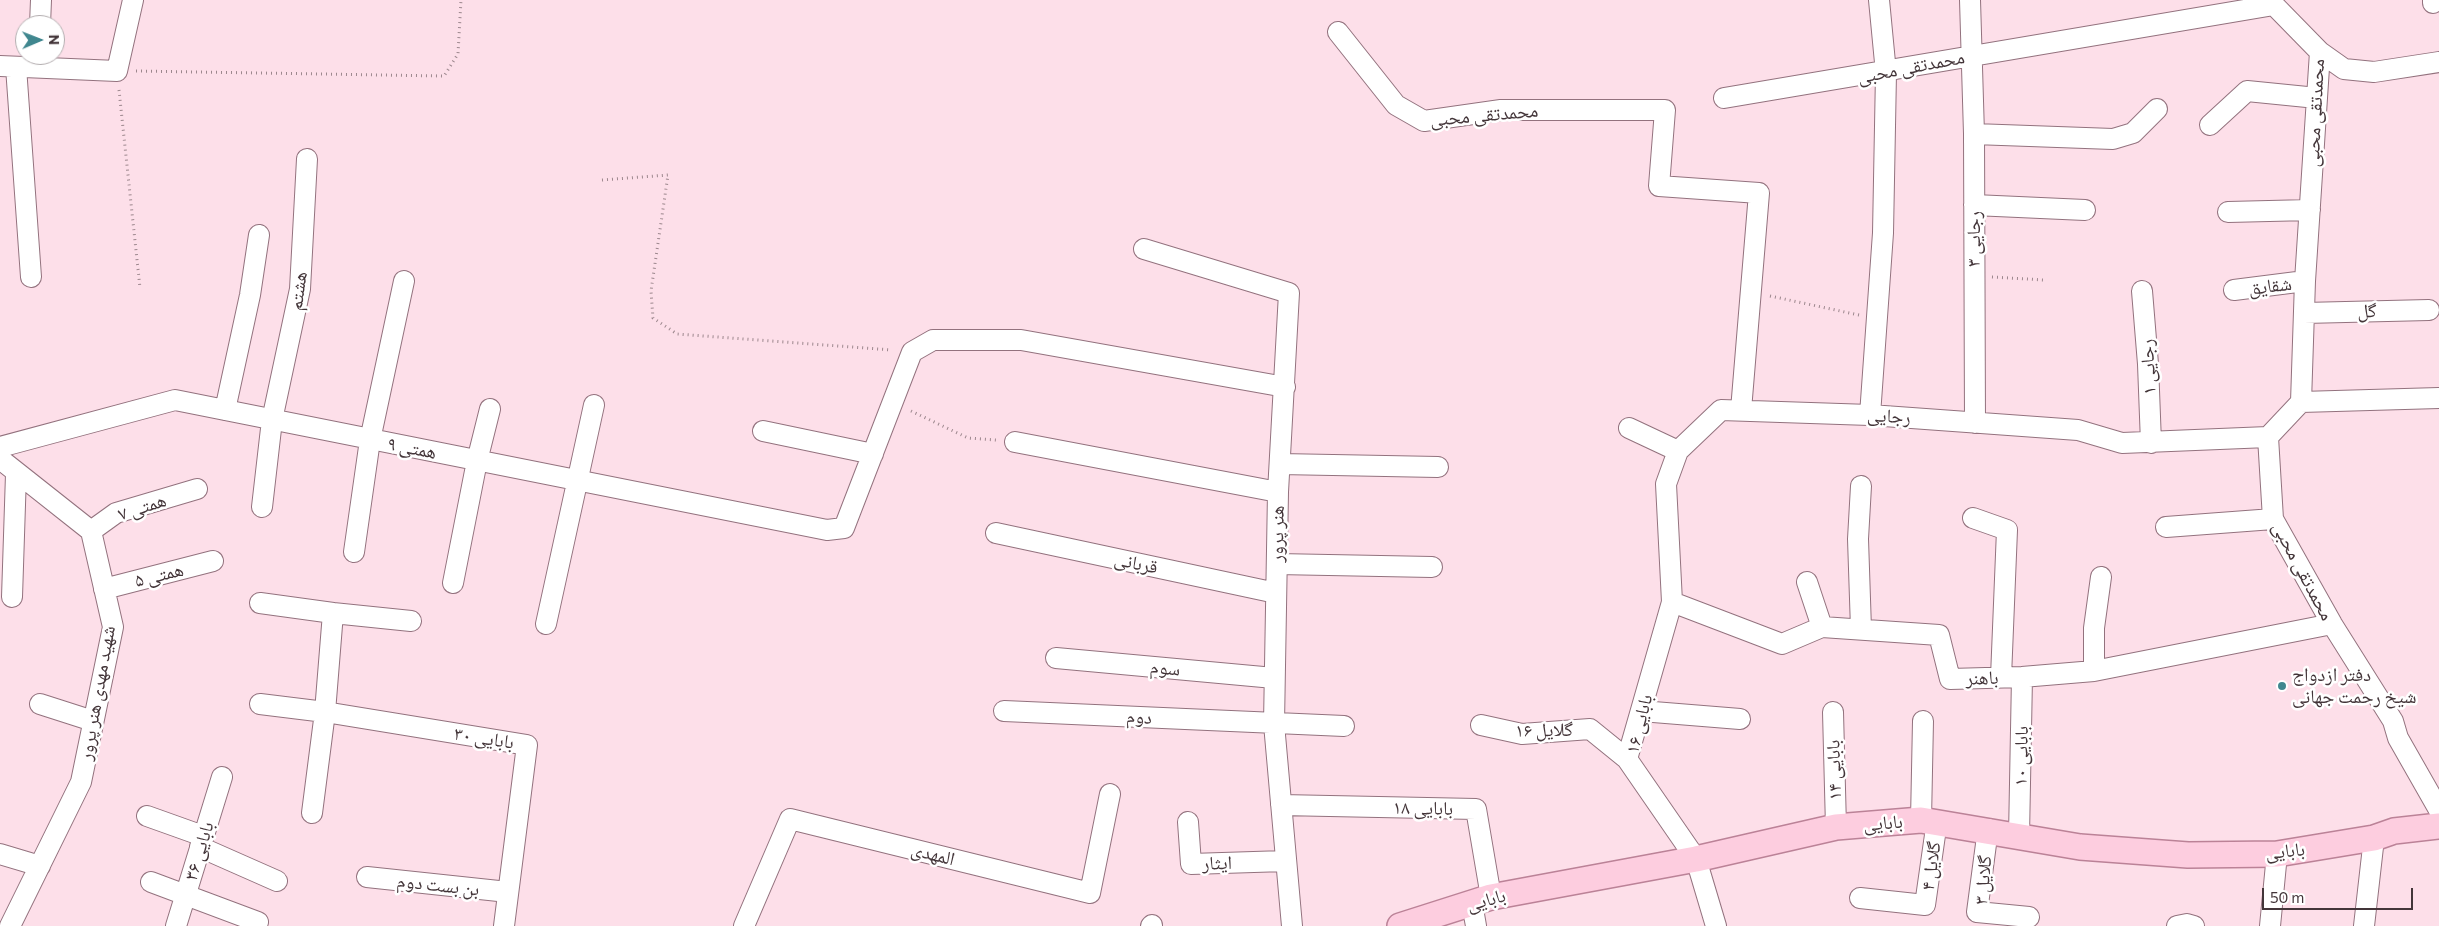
<!DOCTYPE html>
<html>
<head>
<meta charset="utf-8">
<style>
	body { margin:0 }
	#map { position:relative; width:2439px; height:926px; overflow:hidden; background:#fddfe9; font-family:Commissioner,sans-serif }
	canvas { display:block }
	.north { position:absolute; left:15px; top:15px; width:50px; height:50px; box-sizing:border-box; background:#fff; border:1px solid #b4aeb0; border-radius:50%; rotate:89deg; font-size:14px; font-weight:700; line-height:20px; text-align:center; color:#433539 }
	.north::after { content:''; display:block; margin:auto; width:18px; height:22px; background:#40878f; clip-path:polygon(50% 0,100% 100%,50% 72%,0 100%) }
	.scale { position:absolute; left:2262px; top:888px; width:151px; height:22px; box-sizing:border-box; border:2px solid #433539; border-top:0; padding-left:6px; font-size:15px; line-height:18px; white-space:nowrap; color:#433539; -webkit-text-stroke:4px #fff; paint-order:stroke }
</style>
</head>
<body>
<div id="map">
<canvas width="2439" height="926"></canvas>
<div class="north">N</div>
<div class="scale">50 m</div>
</div>
<script>
const g = document.querySelector('canvas').getContext('2d');
g.lineJoin = 'round';
function poly(rows) {
  const path = new Path2D();
  for (const r of rows) {
    path.moveTo(r[0], r[1]);
    for (let i = 2; i < r.length; i += 2) path.lineTo(r[i], r[i + 1]);
  }
  return path;
}
function stroke(path, color, width, dash) {
  g.strokeStyle = color;
  g.lineWidth = width;
  g.lineCap = dash ? 'butt' : 'round';
  g.setLineDash(dash || []);
  g.stroke(path);
}
function write(font, color, halo, rows, align = 'center') {
  g.font = font + ' Commissioner,"Noto Naskh Arabic",sans-serif';
  g.lineWidth = 5;
  g.setLineDash([]);
  g.textBaseline = 'middle';
  g.strokeStyle = halo;
  g.fillStyle = color;
  for (const [text, x, y, turn = 0] of rows) {
    g.save();
    g.translate(x, y);
    g.rotate((+turn || 0) * Math.PI / 180);
    g.textAlign = isNaN(turn) ? turn : align;
    if (halo) g.strokeText(text, 0, 0);
    g.fillText(text, 0, 0);
    g.restore();
  }
}
const minor = poly([
	[1970,0,1974,134,1975,423],
	[2433,3,2433,0],
	[40,25,41,0],
	[1338,32,1396,105,1424,121,1501,110,1665,110,1659,186,1759,193,1741,410],
	[2320,52,2305,281,2301,402,2268,437,2273,519,2332,624,2393,721,2398,738,2439,810],
	[0,66,117,71,133,0],
	[16,67,31,277],
	[1724,98,2274,5,2320,52,2344,69,2374,72,2439,62],
	[2210,125,2247,91,2317,98],
	[1974,134,2113,139,2133,133,2157,109],
	[1974,205,2085,210],
	[2228,212,2310,210],
	[1144,249,1289,293,1278,492,1274,724,1292,926],
	[2234,290,2305,281],
	[2142,291,2148,364,2151,443],
	[2304,313,2429,310],
	[2301,402,2439,398],
	[225,410,250,295,259,235],
	[1870,415,1883,233,1886,73,1879,0],
	[1629,428,1678,451],
	[763,431,873,454],
	[1015,442,1278,492],
	[0,447,175,400,827,530,844,528,912,352,933,340,1021,340,1285,387],
	[0,459,91,531,113,627,81,782,10,926],
	[1280,464,1438,467],
	[1861,486,1858,539,1861,629],
	[262,507,272,420,300,289,307,159],
	[1973,518,2007,530,2001,677],
	[2166,527,2273,519],
	[91,531,116,513,197,489],
	[996,533,1276,593],
	[354,552,370,440,404,281],
	[1277,564,1432,567],
	[1807,582,1822,627],
	[453,583,477,461,490,409],
	[104,589,213,561],
	[12,597,16,474],
	[1672,602,1782,644,1822,627,1939,635,1950,679,2022,677,2094,671,2332,624],
	[260,603,333,613],
	[546,624,594,405],
	[1056,658,1274,678],
	[2094,671,2094,628,2101,577],
	[40,704,93,721],
	[260,704,325,712,527,745,504,926],
	[1004,711,1344,726],
	[1641,711,1740,719],
	[1833,712,1836,827],
	[1481,725,1522,734,1590,729,1627,759],
	[1281,805,1476,809,1491,897],
	[312,813,325,712,333,613,411,621],
	[147,816,203,836],
	[1921,820,1923,721],
	[1188,822,1191,864,1285,861],
	[1988,829,1977,912,2029,917],
	[2019,836,2022,677],
	[200,847,277,881],
	[0,854,40,866],
	[367,877,508,892],
	[151,882,258,922],
	[1860,898,1925,905,1937,821],
	[1472,903,1476,926],
	[176,926,222,777],
	[744,926,790,819,1090,893,1110,794],
	[1151,926,1152,925],
	[1716,926,1696,859,1627,759,1672,602,1666,484,1678,451,1721,410,1870,415,2078,430,2122,443,2268,437],
	[2177,926,2187,924,2194,926],
	[2270,926,2277,854],
	[2364,926,2374,838]
]);
const major = poly([
	[1400,926,1491,897,1696,859,1836,827,1921,820,2080,847,2188,855,2277,854,2374,838,2394,831,2439,826]
]);
stroke(minor, '#93727e', 22);
stroke(major, '#bb8297', 28);
stroke(poly([
	[136,71,444,76,458,54,461,0],
	[119,90,140,288],
	[602,180,668,175,651,291,653,318,677,334,892,350],
	[1992,277,2044,280],
	[1770,296,1859,315],
	[911,411,968,438,996,440]
]), '#9c878d', 3, [1, 4]);
stroke(minor, '#fff', 20);
stroke(major, '#fdcddf', 25);
for (const [x, y, r, color] of [
	[2282,686,5,"#40878f"]
]) {
  const dot = new Path2D();
  dot.arc(x, y, r, 0, 2 * Math.PI);
  g.fillStyle = color;
  g.fill(dot);
  stroke(dot, '#fff', 2);
}
write('19px', '#433539', '#fff', [
	["محمدتقی محبی",1911,67,-11],
	["محمدتقی محبی",2315,113,-87],
	["محمدتقی محبی",1484,115,-5],
	["رجایی ۳",1974,239,-90],
	["شقایق",2270,286,-7],
	["هشتم",298,291,-82],
	["گل",2367,311,-1],
	["رجایی ۱",2148,367,-93],
	["رجایی",1889,416,4],
	["همتی ۹",412,448,11],
	["همتی ۷",142,507,-18],
	["هنر پرور",1277,534,-89],
	["قربانی",1136,563,12],
	["محمدتقی محبی",2303,571,62],
	["همتی ۵",159,575,-14],
	["سوم",1165,668,5],
	["باهنر",1982,678,-2],
	["شهید مهدی هنر پرور",97,693,-80],
	["دوم",1139,717,3],
	["بابایی ۱۶",1639,724,-76],
	["گلایل ۱۶",1544,730,-1],
	["بابایی ۳۰",484,738,9],
	["بابایی ۱۰",2021,756,-89],
	["بابایی ۱۴",1834,770,-92],
	["بابایی ۱۸",1423,808,1],
	["بابایی",1883,823,-5],
	["بابایی ۳۶",199,851,-73],
	["بابایی",2285,851,-6],
	["المهدی",933,854,14],
	["ایثار",1217,863,-2],
	["گلایل ۴",1931,866,-82],
	["گلایل ۳",1983,880,-85],
	["بن بست دوم",438,885,6],
	["بابایی",1486,900,-15]
]);
write('19px', '#433539', '#fff', [
	["دفتر ازدواج",2292,675],
	["شیخ رحمت جهانی",2292,697]
], 'left');
</script>
</body>
</html>
